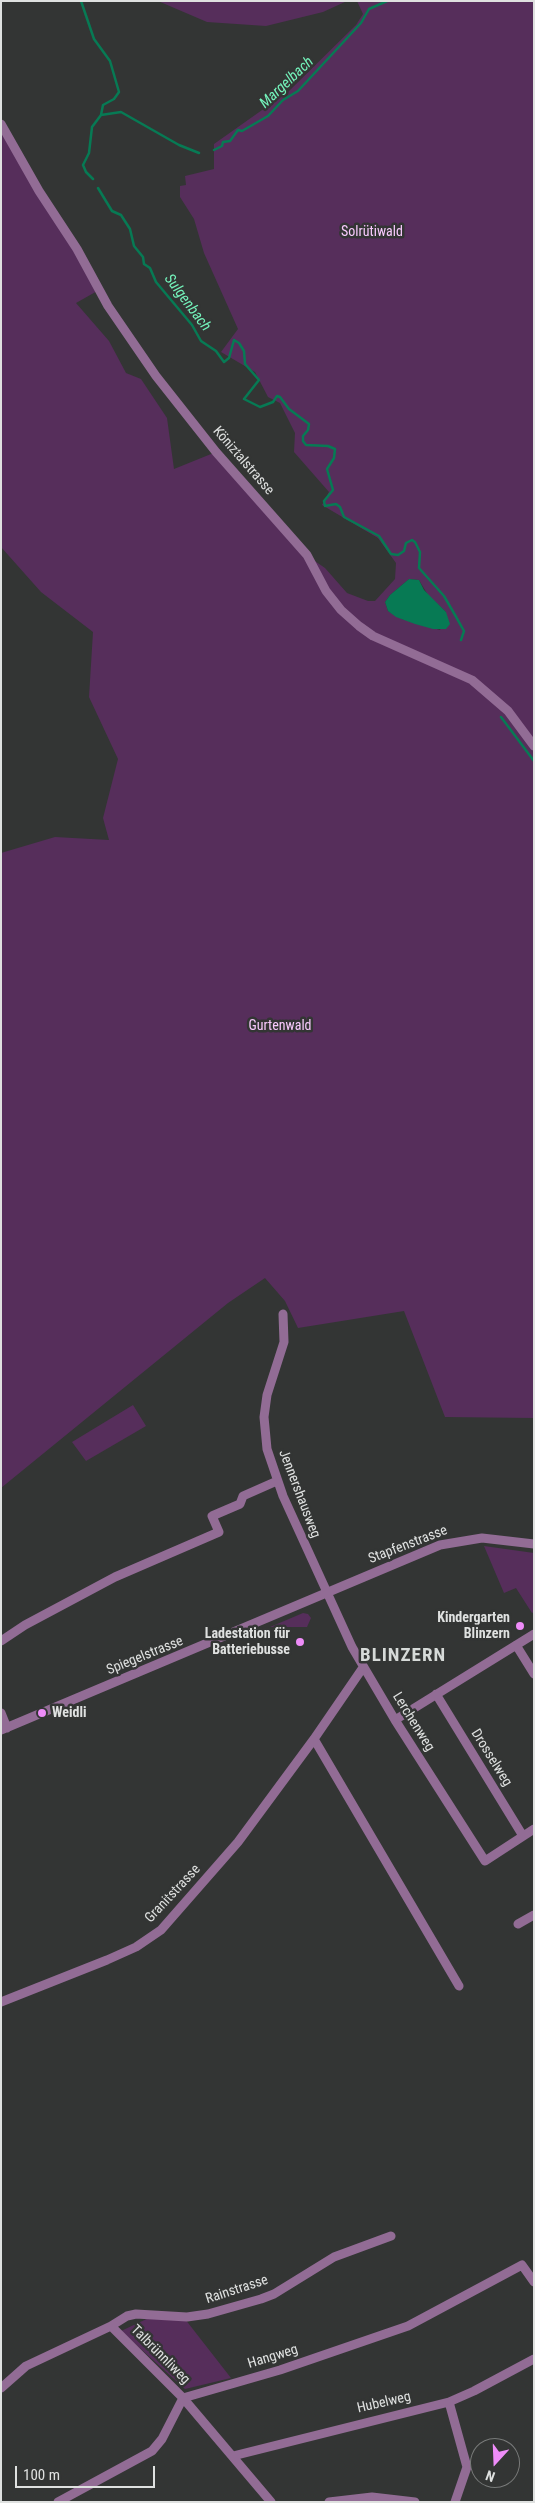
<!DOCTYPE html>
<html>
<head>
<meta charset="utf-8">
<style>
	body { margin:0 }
	#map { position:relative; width:535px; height:2503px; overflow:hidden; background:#333534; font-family:"Roboto Condensed",sans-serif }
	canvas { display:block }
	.frame { position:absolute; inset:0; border:2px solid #dfe1e0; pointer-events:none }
	.north { position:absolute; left:470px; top:2438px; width:50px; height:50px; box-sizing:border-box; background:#333534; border:1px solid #787a79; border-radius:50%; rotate:200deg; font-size:14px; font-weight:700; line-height:20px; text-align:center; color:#dfe1e0 }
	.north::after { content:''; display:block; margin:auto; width:18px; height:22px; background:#ee8cf8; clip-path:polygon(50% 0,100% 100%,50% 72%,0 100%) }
	.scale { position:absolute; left:15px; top:2466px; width:140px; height:22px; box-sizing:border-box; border:2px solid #dfe1e0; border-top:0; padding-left:6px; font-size:15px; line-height:18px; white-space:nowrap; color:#dfe1e0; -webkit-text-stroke:4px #333534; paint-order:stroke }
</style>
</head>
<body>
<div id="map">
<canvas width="535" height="2503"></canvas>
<div class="frame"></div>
<div class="north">N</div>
<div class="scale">100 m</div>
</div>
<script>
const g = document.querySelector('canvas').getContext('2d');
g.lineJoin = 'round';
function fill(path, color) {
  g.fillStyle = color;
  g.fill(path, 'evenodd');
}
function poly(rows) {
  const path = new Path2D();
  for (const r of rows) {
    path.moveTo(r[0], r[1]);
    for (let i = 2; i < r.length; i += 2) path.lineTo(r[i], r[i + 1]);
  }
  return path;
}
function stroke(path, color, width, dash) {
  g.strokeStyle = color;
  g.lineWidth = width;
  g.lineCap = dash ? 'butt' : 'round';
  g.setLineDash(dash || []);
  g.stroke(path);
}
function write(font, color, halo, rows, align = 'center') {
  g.font = font + ' "Roboto Condensed",sans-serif';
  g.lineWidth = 5;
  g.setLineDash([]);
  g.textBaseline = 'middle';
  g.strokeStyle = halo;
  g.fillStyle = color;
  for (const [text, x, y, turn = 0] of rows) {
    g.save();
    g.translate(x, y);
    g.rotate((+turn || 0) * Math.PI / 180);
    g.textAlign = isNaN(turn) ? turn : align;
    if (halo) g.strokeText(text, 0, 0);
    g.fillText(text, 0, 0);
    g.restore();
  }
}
fill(poly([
	[158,1,347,1,323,12,266,26,207,22],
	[357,1,534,1,534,1418,445,1417,404,1311,298,1328,285,1301,265,1278,228,1303,1,1488,1,853,55,837,109,840,103,818,118,759,89,697,93,632,41,592,1,547,1,122,99,290,76,303,109,341,126,373,141,379,167,418,174,469,216,452,306,555,325,568,347,593,368,601,375,601,395,579,396,563,378,538,322,505,329,492,294,452,295,433,280,403,268,397,255,372,221,352,238,329,204,253,194,219,180,197,180,186,186,185,185,176,214,169,214,144,289,91,356,25,363,14],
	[409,579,419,580,428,595,446,612,440,630,402,619,388,611,385,602,390,595],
	[133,1405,146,1426,86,1461,72,1442],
	[484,1546,534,1553,534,1612,532,1613,516,1588,504,1593],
	[303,1613,308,1614,311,1618,307,1627,270,1627],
	[153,2316,185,2319,231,2378,185,2389,121,2331]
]), '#562e5b');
fill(poly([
	[409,579,419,580,424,590,446,612,450,624,446,629,433,629,415,624,396,617,388,611,385,602,390,595]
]), '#077a54');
stroke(poly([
	[81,1,94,39,110,61,119,92,114,99,103,105,101,115,92,127,89,153,83,165,86,172,93,179],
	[101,115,121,112,179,145,199,153],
	[214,150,222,146,223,142,230,141,238,130,242,131,268,116,283,100,298,91,361,23,369,9,387,1],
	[98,188,112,211,121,215,130,229,134,246,143,257,144,264,150,268,156,282,192,325,201,341,216,351,224,362,229,358,234,340,239,343,244,351,245,364,259,380,244,399,260,407,273,402,277,396,280,397,289,409,309,424,308,430,303,436,303,441,306,445,328,446,335,449,334,458,327,469,333,490,324,501,325,506,336,504,340,507,344,517,379,536,391,554,398,555,404,551,406,543,412,540,415,542,420,552,419,568,444,596,455,615,464,631,461,640],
	[501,717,534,761]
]), '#077a54', 2.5);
stroke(poly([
	[1,124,39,191,77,249,108,306,156,376,216,452,307,555,326,591,341,610,359,626,373,636,472,680,508,711,534,746],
	[283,1314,284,1342,267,1395,264,1417,267,1449,283,1496,352,1647,395,1720,485,1861,534,1829],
	[1,1641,25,1625,115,1577,219,1532,212,1516,240,1504,243,1496,277,1481],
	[516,1645,534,1674],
	[436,1694,523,1836],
	[1,1713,7,1728],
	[395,1720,534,1634],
	[1,1730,440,1545,482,1538,534,1544],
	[314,1739,459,1986],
	[518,1924,534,1915],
	[1,2002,107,1960,136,1947,161,1930,238,1842,314,1739,362,1669],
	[111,2326,127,2316,136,2314,187,2317,208,2314,261,2299,274,2294,334,2257,391,2236],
	[1,2388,26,2366,111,2326,183,2398,271,2502],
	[449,2402,467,2467,455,2502],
	[233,2456,449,2402,474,2391,534,2359],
	[58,2502,152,2451,162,2439,183,2398,280,2370,408,2326,522,2265,534,2282],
	[329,2502,372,2497,415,2502]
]), '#926c95', 9);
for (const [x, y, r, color] of [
	[520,1626,5,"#ee8cf8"],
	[300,1642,5,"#ee8cf8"],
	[42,1713,5,"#ee8cf8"]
]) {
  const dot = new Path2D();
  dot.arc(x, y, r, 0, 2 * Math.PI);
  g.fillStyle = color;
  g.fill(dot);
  stroke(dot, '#333534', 2);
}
write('14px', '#f7c9fc', '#333534', [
	["Solrütiwald",372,232],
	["Gurtenwald",280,1026]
]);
write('14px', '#dfe1e0', '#333534', [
	["Köniztalstrasse",243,461,49],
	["Jennershausweg",299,1494,69],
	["Stapfenstrasse",408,1545,-21],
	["Spiegelstrasse",145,1656,-22],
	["Lerchenweg",413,1722,58],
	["Drosselweg",491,1758,58],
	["Granitstrasse",173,1894,-47],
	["Rainstrasse",237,2290,-18],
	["Talbrünnliweg",160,2355,45],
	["Hangweg",273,2357,-17],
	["Hubelweg",384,2403,-13]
]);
write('bold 14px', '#dfe1e0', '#333534', [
	["Kindergarten",510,1618],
	["Blinzern",510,1634],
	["Ladestation für",290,1634],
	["Batteriebusse",290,1650],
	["Weidli",52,1713,"left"]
], 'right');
write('italic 15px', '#74f3bb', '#333534', [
	["Margelbach",287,83,-43],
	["Sulgenbach",187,303,53]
]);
g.letterSpacing = '1px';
write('bold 19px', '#d6dad8', '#333534', [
	["BLINZERN",403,1656]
]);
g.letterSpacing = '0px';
</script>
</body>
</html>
